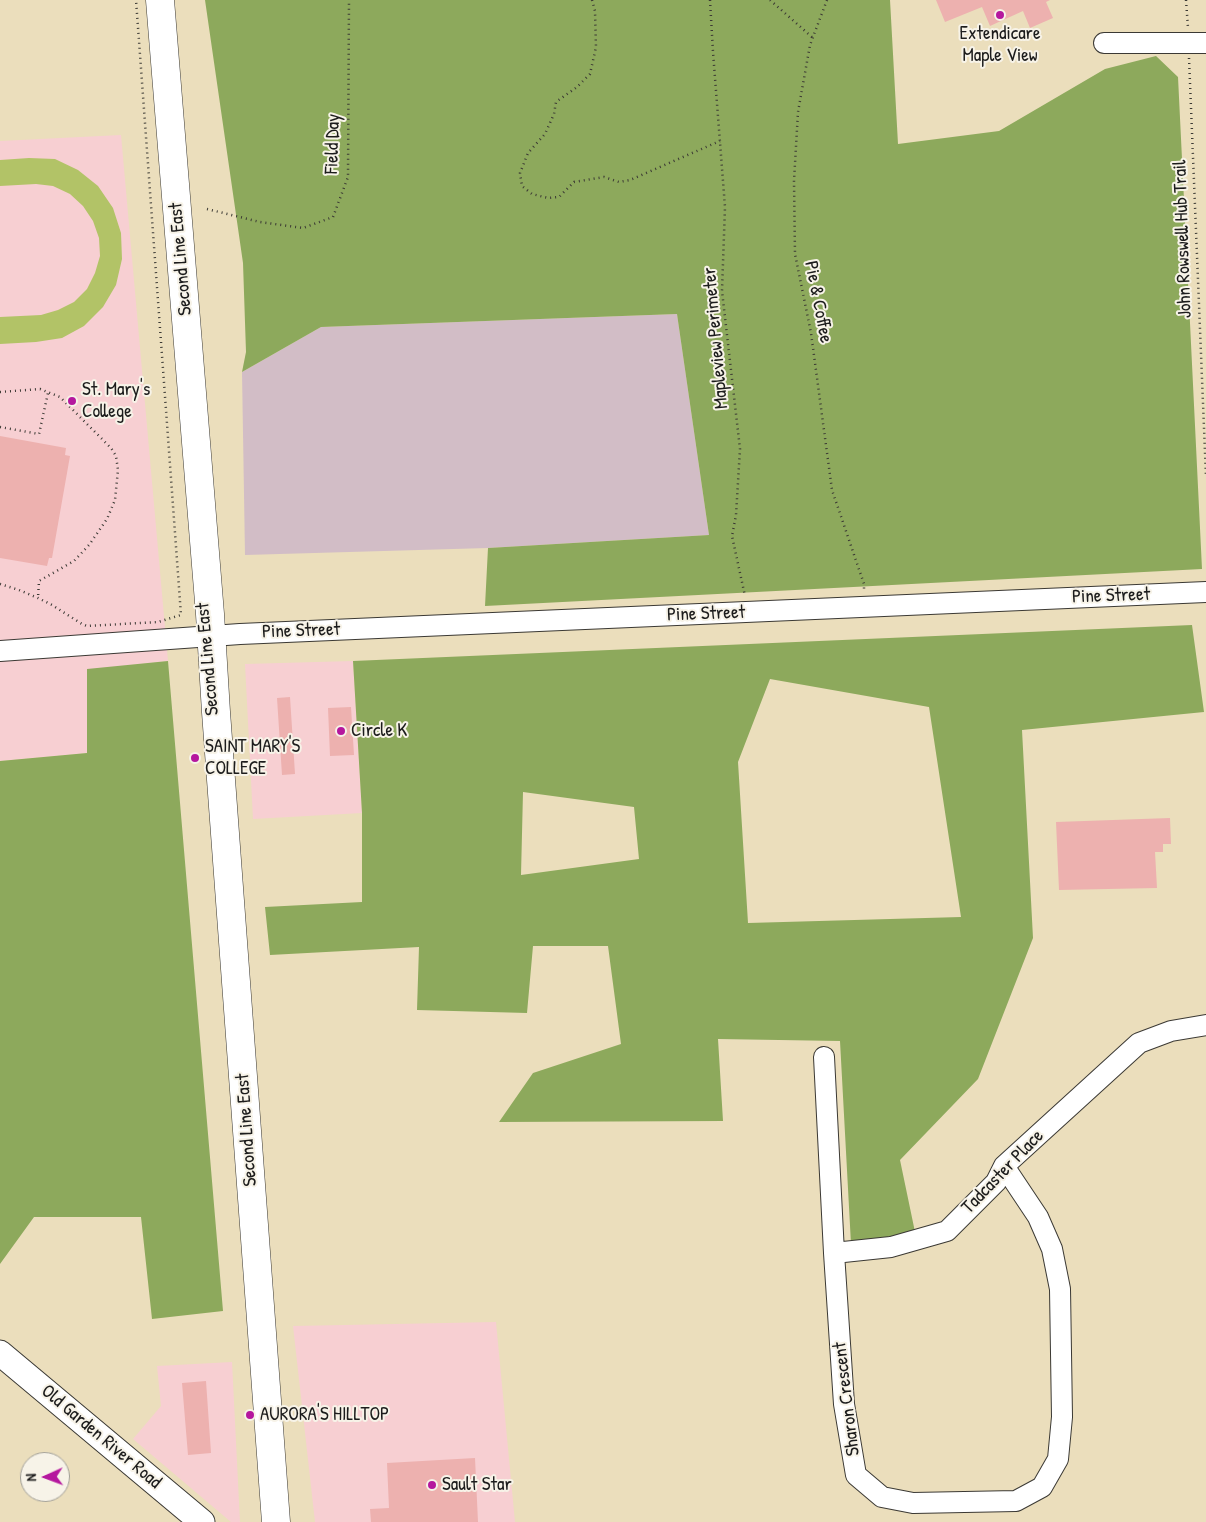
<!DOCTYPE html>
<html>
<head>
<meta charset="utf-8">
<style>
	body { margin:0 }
	#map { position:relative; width:1206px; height:1522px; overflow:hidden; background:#ebdebc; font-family:"Patrick Hand",sans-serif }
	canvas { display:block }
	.north { position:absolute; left:20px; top:1452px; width:50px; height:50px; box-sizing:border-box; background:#f7f3e8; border:1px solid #9f9d96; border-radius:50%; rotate:268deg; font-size:14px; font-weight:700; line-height:20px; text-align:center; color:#1c1c1c }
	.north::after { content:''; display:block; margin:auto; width:18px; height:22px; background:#b5179e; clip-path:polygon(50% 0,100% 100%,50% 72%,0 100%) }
</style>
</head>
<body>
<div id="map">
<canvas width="1206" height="1522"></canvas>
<div class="north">N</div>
</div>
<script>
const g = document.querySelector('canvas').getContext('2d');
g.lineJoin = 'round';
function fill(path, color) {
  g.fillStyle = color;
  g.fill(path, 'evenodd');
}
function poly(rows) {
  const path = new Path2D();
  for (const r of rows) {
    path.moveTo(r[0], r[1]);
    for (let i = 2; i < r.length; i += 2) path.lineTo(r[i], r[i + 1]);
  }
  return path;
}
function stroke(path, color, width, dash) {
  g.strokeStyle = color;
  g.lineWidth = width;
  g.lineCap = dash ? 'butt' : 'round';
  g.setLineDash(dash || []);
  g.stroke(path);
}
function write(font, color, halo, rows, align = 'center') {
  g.font = font + ' "Patrick Hand",sans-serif';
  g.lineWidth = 4;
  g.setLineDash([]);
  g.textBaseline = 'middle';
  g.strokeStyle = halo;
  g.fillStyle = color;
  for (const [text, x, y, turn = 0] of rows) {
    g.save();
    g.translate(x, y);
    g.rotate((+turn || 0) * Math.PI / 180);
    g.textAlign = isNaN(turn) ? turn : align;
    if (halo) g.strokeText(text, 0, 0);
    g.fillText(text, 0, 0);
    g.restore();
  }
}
fill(poly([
	[121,135,168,661,87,670,88,753,0,761,0,141],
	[353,661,362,813,253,819,245,664],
	[496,1322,515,1522,315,1522,293,1326],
	[232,1362,240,1522,231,1522,133,1439,161,1406,157,1366]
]), '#f7cfd2');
fill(poly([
	[677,314,709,535,488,548,245,555,242,372,321,327]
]), '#d2bdc6');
fill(poly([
	[29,158,55,159,78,170,98,186,113,208,121,233,122,259,116,285,103,307,84,326,62,338,36,342,0,344,0,317,41,315,58,310,74,302,87,289,95,273,100,256,99,238,93,221,83,206,70,194,53,186,36,184,0,186,0,160]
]), '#b2c367');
fill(poly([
	[205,0,890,0,898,144,999,131,1105,69,1156,56,1178,77,1202,569,485,606,488,548,709,535,677,314,321,327,242,372,246,352,243,263],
	[1192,625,1204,712,1022,730,1033,938,978,1079,900,1160,915,1232,851,1244,840,1041,718,1039,723,1121,499,1122,533,1073,621,1044,608,946,533,946,527,1013,417,1010,419,947,270,955,265,907,362,902,362,813,353,661],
	[770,679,929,707,961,917,748,923,738,762],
	[523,792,634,807,639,859,521,875],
	[168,661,223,1311,152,1319,141,1217,34,1217,0,1264,0,761,87,753,87,669]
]), '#8da95c');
fill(poly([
	[936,0,1050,0,1046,2,1053,18,1030,28,1023,11,990,26,982,7,945,22],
	[0,436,66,448,65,455,70,456,52,558,49,558,47,566,0,558],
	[290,697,295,774,282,775,277,698],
	[351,707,354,755,330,756,328,708],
	[1170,818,1171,844,1163,844,1163,852,1155,852,1157,888,1059,890,1056,822],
	[206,1381,211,1453,188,1455,182,1383],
	[475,1458,478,1522,371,1522,370,1509,389,1508,387,1463]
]), '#edb1af');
const minor = poly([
	[1104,43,1206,43],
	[0,651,240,634,1206,592],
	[824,1057,834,1253,844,1404,856,1475,882,1497,913,1503,1016,1501,1042,1487,1058,1459,1062,1417,1060,1289,1052,1249,1038,1217,1004,1166],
	[834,1253,891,1247,947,1231,996,1182,1004,1166,1139,1043,1171,1031,1206,1025]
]);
const major = poly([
	[0,1353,202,1522]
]);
const highway = poly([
	[160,0,210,614,216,712,276,1522]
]);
stroke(minor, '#3b3934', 22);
stroke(major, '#3b3934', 27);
stroke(highway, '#3b3934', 29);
stroke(poly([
	[592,0,595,11,596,47,590,74,577,87,556,102,554,114,545,134,528,153,520,173,522,186,532,194,548,198,559,197,574,182,604,177,619,182,630,180,720,141],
	[710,0,713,52,725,207,722,291,740,449,736,515,732,536,745,596],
	[770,0,813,38],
	[827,0,810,45,798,112,794,181,795,254,811,333,832,490,864,584,864,591],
	[1186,0,1188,28],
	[1189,58,1206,477],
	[207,209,260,222,303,228,333,217,348,177,349,0],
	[0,392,40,389,60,397,111,448,116,456,118,470,115,500,107,519,89,545,74,561,39,581,38,598],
	[0,427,39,434,48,393],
	[0,584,19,590,38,598,52,605,82,624,87,626,158,622,181,615,136,0]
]), '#3b3934', 2.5, [1, 4]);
stroke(minor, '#fff', 20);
stroke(major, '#fff', 25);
stroke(highway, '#fff', 28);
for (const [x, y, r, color] of [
	[1000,15,5,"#b5179e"],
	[72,401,5,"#b5179e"],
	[341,731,5,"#b5179e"],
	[195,758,5,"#b5179e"],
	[250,1415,5,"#b5179e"],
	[432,1485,5,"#b5179e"]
]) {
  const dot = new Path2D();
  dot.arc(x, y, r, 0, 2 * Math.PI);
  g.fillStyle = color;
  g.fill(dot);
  stroke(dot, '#f7f3e8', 2);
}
write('19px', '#1c1c1c', '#f7f3e8', [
	["Extendicare",1000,34,"center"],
	["Maple View",1000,56,"center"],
	["St. Mary's",82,390],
	["College",82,412],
	["Circle K",351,731],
	["SAINT MARY'S",205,747],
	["COLLEGE",205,769],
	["AURORA'S HILLTOP",260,1415],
	["Sault Star",442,1485]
], 'left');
write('19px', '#1c1c1c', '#f7f3e8', [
	["Field Day",333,144,-88],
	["John Rowswell Hub Trail",1183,239,-92],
	["Second Line East",181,259,-95],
	["Pie & Coffee",818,302,79],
	["Mapleview Perimeter",716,338,-95],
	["Pine Street",1111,596,-2],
	["Pine Street",706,614,-2],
	["Pine Street",301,631,-2],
	["Second Line East",208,659,-95],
	["Second Line East",247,1130,-94],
	["Tadcaster Place",1003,1172,-46],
	["Sharon Crescent",847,1399,-97],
	["Old Garden River Road",101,1437,40]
]);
</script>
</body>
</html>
